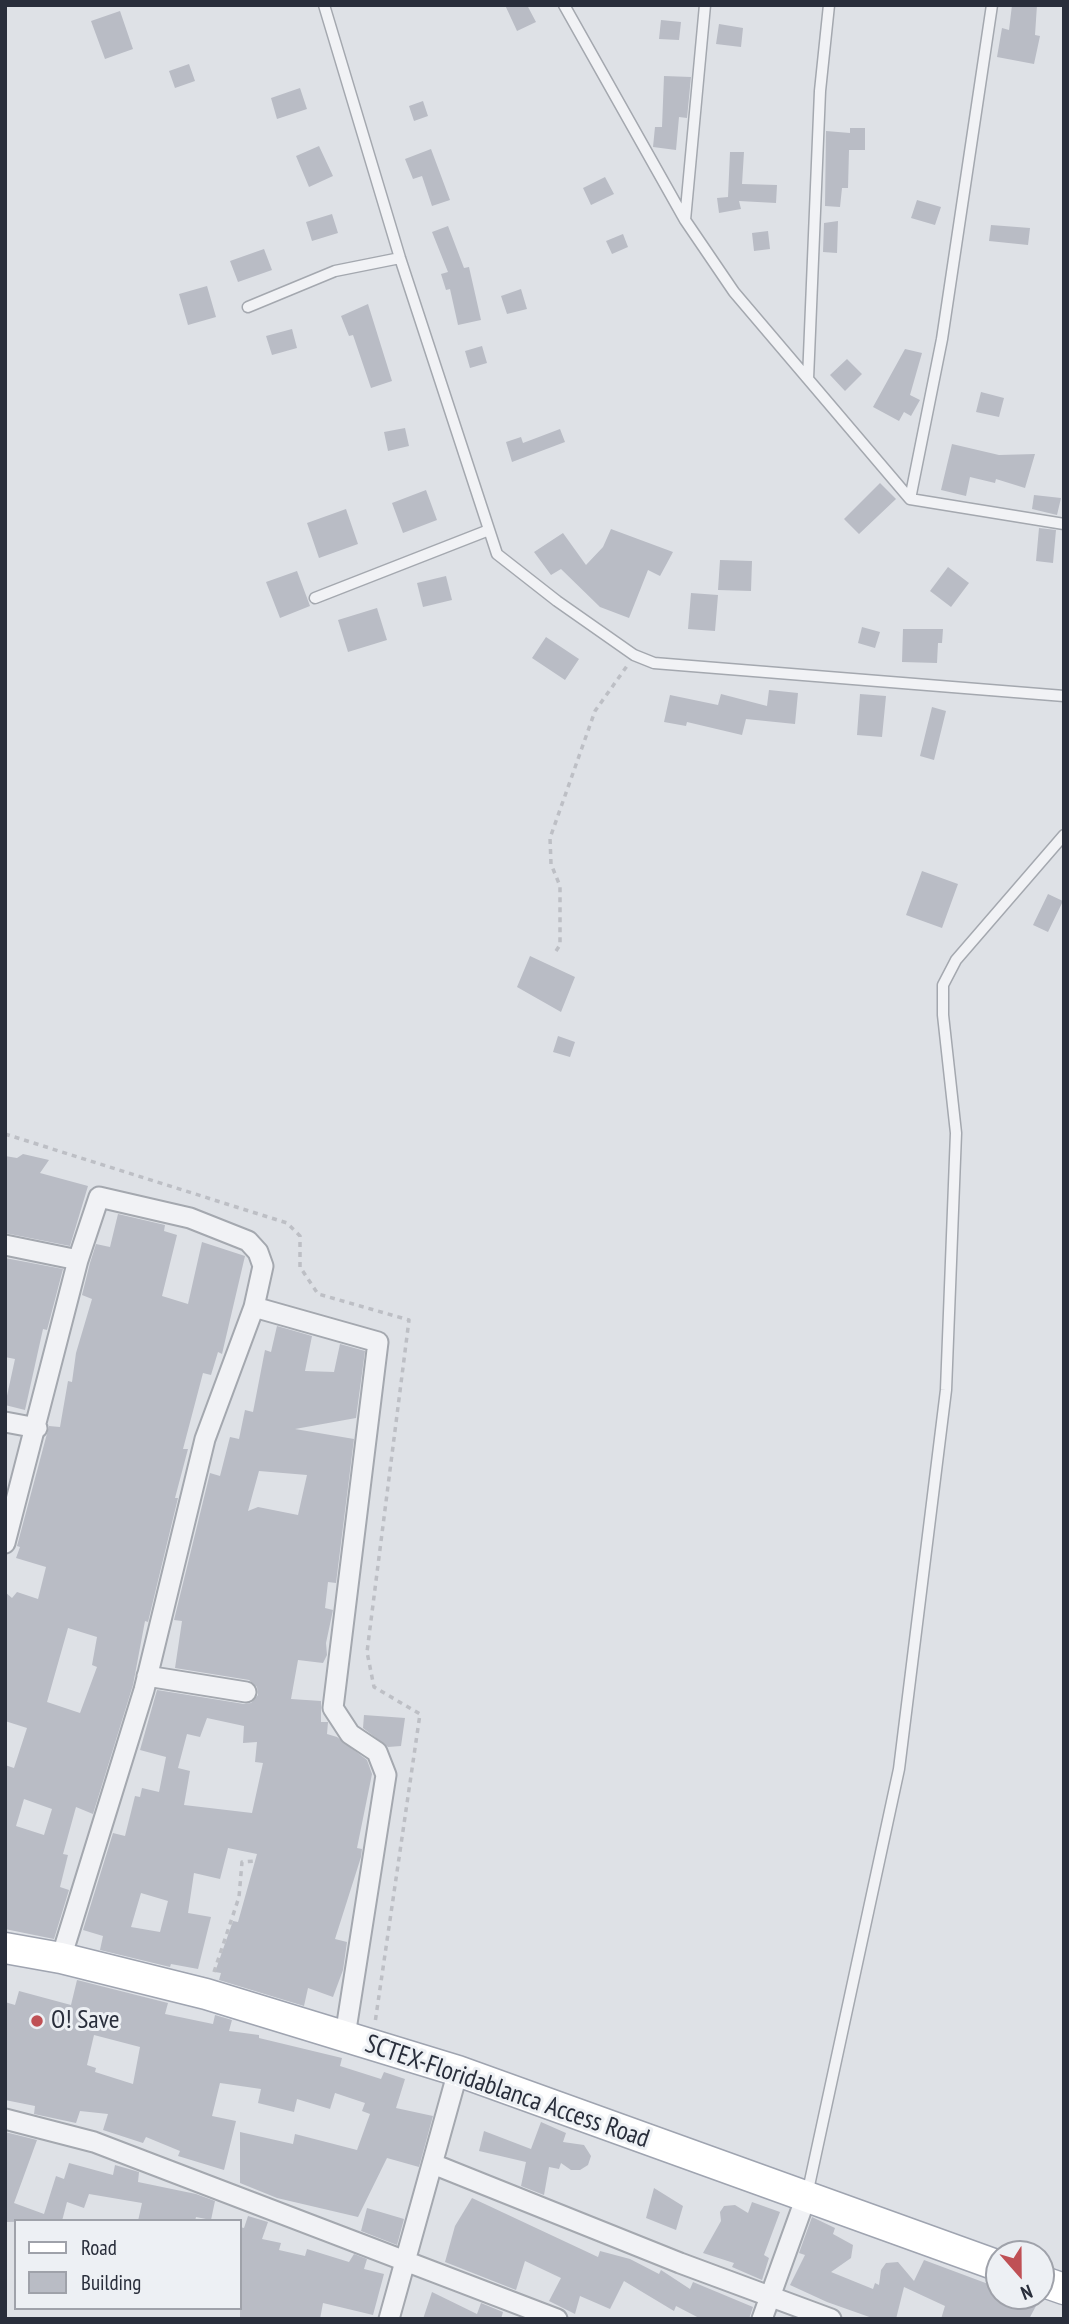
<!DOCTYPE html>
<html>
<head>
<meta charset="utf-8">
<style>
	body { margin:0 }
	#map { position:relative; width:1069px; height:2324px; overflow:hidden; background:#dee1e6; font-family:"PT Sans Narrow",sans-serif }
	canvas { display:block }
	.frame { position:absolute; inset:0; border:7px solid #292e3b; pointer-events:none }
	.legend { position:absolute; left:14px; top:2219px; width:228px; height:91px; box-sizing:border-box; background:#edf0f4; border:2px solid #9fa2aa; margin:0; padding:9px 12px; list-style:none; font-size:21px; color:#292e3b }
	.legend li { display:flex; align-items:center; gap:14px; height:35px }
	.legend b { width:35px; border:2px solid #9fa2aa }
	.north { position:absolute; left:985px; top:2240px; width:70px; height:70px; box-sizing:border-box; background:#edf0f4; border:2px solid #9fa2aa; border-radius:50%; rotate:159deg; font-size:19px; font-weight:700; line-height:28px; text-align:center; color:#292e3b }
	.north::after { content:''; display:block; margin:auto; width:24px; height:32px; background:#bf5055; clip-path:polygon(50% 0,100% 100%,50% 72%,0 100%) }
</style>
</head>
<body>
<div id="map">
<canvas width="1069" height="2324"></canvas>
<div class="frame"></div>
<ul class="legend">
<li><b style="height:9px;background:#fff"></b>Road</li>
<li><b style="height:19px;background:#b9bcc5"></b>Building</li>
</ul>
<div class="north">N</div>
</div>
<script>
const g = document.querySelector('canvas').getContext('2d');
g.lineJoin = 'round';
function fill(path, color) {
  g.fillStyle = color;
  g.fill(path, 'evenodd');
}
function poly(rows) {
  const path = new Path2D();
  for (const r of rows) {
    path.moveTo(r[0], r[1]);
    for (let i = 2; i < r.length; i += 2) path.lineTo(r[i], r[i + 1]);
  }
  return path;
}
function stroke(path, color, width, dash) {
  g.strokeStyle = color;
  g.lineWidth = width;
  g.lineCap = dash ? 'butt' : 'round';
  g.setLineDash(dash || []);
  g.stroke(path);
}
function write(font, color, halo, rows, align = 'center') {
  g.font = font + ' "PT Sans Narrow",sans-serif';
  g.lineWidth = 6;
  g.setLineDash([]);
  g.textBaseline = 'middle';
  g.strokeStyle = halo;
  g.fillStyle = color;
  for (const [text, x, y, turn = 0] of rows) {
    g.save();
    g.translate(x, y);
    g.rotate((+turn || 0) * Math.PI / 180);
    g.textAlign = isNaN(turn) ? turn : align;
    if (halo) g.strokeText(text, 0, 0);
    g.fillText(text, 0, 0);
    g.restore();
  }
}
fill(poly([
	[505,5,527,5,536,22,517,31],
	[1012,5,1037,5,1035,35,1040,36,1034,64,997,57,1002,28,1009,30],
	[120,11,133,49,105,59,91,21],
	[661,20,681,22,679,40,659,39],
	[719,24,743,28,741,47,716,44],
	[189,64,195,81,175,88,169,71],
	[664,76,691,77,687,118,679,117,676,150,653,147,655,127,662,127],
	[300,88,307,109,277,119,271,98],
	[423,101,428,116,414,121,409,106],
	[850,128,865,128,865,150,849,150,848,188,842,188,840,207,825,206,826,131,850,133],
	[319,146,333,176,309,187,296,156],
	[431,149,450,200,432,206,422,176,413,179,405,159],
	[730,152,744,152,742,184,777,185,776,203,739,201,741,209,719,213,717,198,728,197],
	[605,177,614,194,591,205,583,188],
	[917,200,941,207,935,225,911,218],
	[332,214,338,233,312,241,306,222],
	[838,221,837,253,823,252,824,223],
	[991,225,1030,228,1028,245,989,241],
	[448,226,464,268,469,267,481,320,458,325,450,289,446,290,441,274,448,272,432,232],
	[768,231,770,249,754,251,752,233],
	[623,234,628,247,612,254,606,241],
	[264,249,272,270,238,282,230,261],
	[207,286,216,317,188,325,179,294],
	[521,289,527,309,507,314,501,296],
	[368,304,392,381,371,388,353,335,349,336,341,316],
	[292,329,297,348,272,355,266,336],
	[482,346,487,363,470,368,465,351],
	[905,349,922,353,910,395,920,400,911,416,904,412,899,421,873,407],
	[847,359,862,374,845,391,830,375],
	[981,392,1004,398,999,417,976,412],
	[405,428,409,446,388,451,384,432],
	[560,429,565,442,512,462,506,442,521,437,523,443],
	[952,444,999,455,1035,454,1025,488,996,479,995,483,970,477,966,496,941,490],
	[880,483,896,499,859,534,844,519],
	[426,490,437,520,403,533,392,503],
	[1034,495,1061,498,1057,515,1032,509],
	[346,509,358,544,319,558,307,523],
	[1039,528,1056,530,1053,563,1036,561],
	[611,529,673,552,660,576,648,570,629,618,600,607,561,569,551,575,534,552,563,533,586,565,603,547],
	[720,560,752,561,751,591,718,590],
	[948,567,969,583,951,607,930,591],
	[297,571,310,606,280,618,266,582],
	[446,576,452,600,423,607,417,583],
	[691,593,718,595,715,631,688,629],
	[377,608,387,640,348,652,338,620],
	[862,627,880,632,875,648,858,643],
	[903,629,943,629,942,643,938,643,937,663,902,662],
	[546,637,579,659,565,680,532,658],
	[769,690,798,693,795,724,746,719,742,735,687,722,686,726,664,722,670,695,718,705,721,694,767,706],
	[860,694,886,696,882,737,857,735],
	[932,707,946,711,934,760,920,756],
	[922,871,958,884,942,928,906,915],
	[1048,894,1063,901,1048,932,1033,925],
	[530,956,575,977,561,1012,517,987],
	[558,1036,575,1042,570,1057,553,1052],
	[23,1154,49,1160,40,1173,88,1186,70,1246,5,1233,5,1156,17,1158],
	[118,1214,165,1225,164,1231,177,1235,162,1296,188,1304,202,1242,245,1256,222,1354,218,1352,211,1375,203,1373,183,1449,188,1449,175,1498,178,1498,148,1622,145,1621,133,1685,93,1814,76,1807,63,1854,68,1855,60,1887,69,1890,54,1939,5,1929,5,1765,14,1768,27,1728,5,1721,5,1592,12,1598,17,1592,38,1599,46,1567,16,1558,20,1547,17,1546,49,1426,60,1427,68,1381,72,1382,76,1353,92,1299,82,1295,90,1263,96,1244,110,1247],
	[68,1628,97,1637,92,1665,97,1667,80,1713,47,1702],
	[24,1799,52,1809,44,1835,16,1826],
	[5,1258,63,1269,47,1330,43,1329,25,1410,5,1405,15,1359,5,1357],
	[277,1326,312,1336,305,1371,334,1372,340,1344,365,1351,356,1418,295,1429,354,1439,336,1583,328,1582,325,1608,333,1610,326,1643,327,1655,323,1663,298,1660,291,1699,321,1701,321,1722,328,1722,327,1734,337,1737,367,1760,372,1774,357,1848,362,1849,361,1857,335,1939,347,1942,343,1970,333,1997,308,1988,304,2006,219,1980,221,1973,215,1972,233,1921,238,1922,257,1854,228,1848,220,1879,194,1873,188,1913,211,1917,198,1969,171,1964,170,1967,100,1950,103,1936,83,1930,113,1833,125,1836,135,1796,140,1797,142,1788,159,1792,166,1757,140,1750,157,1690,244,1704,251,1703,258,1695,257,1687,249,1680,175,1668,182,1621,174,1620,210,1473,220,1476,230,1437,239,1439,245,1410,253,1412,265,1350,271,1352],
	[259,1471,307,1475,298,1515,258,1507,248,1511],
	[207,1718,244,1726,243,1743,257,1742,255,1762,263,1763,252,1813,184,1805,190,1771,178,1768,187,1734,200,1737],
	[141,1893,168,1901,160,1932,131,1927],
	[364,1715,405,1718,401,1746,388,1747,363,1728],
	[77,1980,168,2003,165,2014,213,2024,215,2015,232,2020,229,2031,259,2035,259,2038,342,2058,340,2066,381,2079,384,2072,405,2079,396,2108,433,2116,419,2167,387,2158,358,2217,277,2198,240,2183,240,2132,293,2144,295,2134,357,2150,370,2114,362,2111,365,2103,335,2093,330,2109,297,2099,294,2112,258,2103,261,2089,220,2083,212,2116,236,2121,224,2170,178,2156,180,2151,146,2137,143,2143,103,2130,108,2114,80,2111,76,2123,34,2114,35,2106,5,2100,5,2002,15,2005,19,1991,71,2005],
	[94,2035,140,2047,133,2084,95,2072,96,2068,87,2065],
	[541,2122,566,2133,563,2142,584,2145,591,2156,588,2165,580,2170,571,2170,561,2163,559,2169,549,2167,544,2195,521,2186,526,2162,479,2151,484,2131,531,2149],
	[5,2132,37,2140,14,2203,44,2214,56,2176,64,2179,69,2163,113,2175,115,2165,139,2172,138,2182,196,2194,215,2201,211,2220,196,2217,195,2221,138,2221,142,2203,89,2194,84,2208,67,2202,62,2221,5,2222],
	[654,2188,683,2206,676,2230,646,2218],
	[472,2198,598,2257,600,2251,630,2259,659,2274,661,2270,690,2289,693,2282,753,2307,749,2319,701,2319,676,2306,674,2311,624,2281,610,2309,580,2296,575,2314,549,2301,561,2278,525,2261,516,2290,445,2262,455,2226],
	[752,2202,780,2212,764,2255,769,2258,762,2280,732,2267,734,2263,703,2253,721,2221,720,2212,724,2206,735,2205,748,2213],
	[367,2208,404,2219,397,2245,361,2231],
	[248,2216,268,2222,262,2239,281,2243,279,2250,305,2256,307,2249,349,2262,354,2254,367,2259,364,2269,384,2274,373,2315,323,2303,320,2319,240,2319,240,2227,244,2228],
	[812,2217,835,2228,833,2234,853,2245,851,2258,831,2272,873,2289,875,2283,879,2285,881,2270,886,2263,898,2262,914,2281,924,2260,999,2288,999,2296,1018,2296,1036,2306,1029,2319,941,2319,945,2306,904,2287,896,2319,875,2319,827,2302,790,2285,805,2255,799,2253],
	[432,2292,477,2314,481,2303,503,2312,501,2319,423,2319]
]), '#b9bcc5');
const lane = poly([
	[324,5,400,258,497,554,557,601,634,655,654,663,1064,696],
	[564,5,685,220,734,292,910,499,1064,524],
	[685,220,705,5],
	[248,307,335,271,400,258],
	[808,379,820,91,829,5],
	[910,499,942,339,992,5],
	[315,598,489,530],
	[807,2195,899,1769,946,1390,956,1133,943,1015,943,985,956,960,1064,835]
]);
const street = poly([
	[5,1245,78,1260],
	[254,1307,378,1342,333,1708,350,1734,377,1752,386,1775,345,2036],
	[5,1422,37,1428],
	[5,1543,78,1260,99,1197,190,1218,248,1241,258,1252,263,1266,254,1307,205,1439,144,1690,61,1958],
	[147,1676,246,1692],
	[5,2119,94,2142,557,2319],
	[433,2164,680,2263,831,2319],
	[389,2319,458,2071],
	[762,2319,806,2197]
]);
const primary = poly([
	[5,1948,61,1958,206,1994,458,2071,999,2266],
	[1041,2281,1064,2289]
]);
stroke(lane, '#a4a8af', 13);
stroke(street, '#a4a8af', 23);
stroke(primary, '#9fa4b0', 33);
stroke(poly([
	[556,951,560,945,560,886,551,864,550,838,595,711,627,666],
	[5,1134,287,1223,300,1236,300,1267,318,1294,409,1320,367,1652,374,1687,420,1714,375,2023],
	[214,1972,239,1897,242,1862,255,1861]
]), '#bdbfc5', 3.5, [5, 5]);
stroke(lane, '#f1f2f5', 10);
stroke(street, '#f1f2f5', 19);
stroke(primary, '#fff', 30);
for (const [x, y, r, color] of [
	[37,2021,7,"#bf5055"]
]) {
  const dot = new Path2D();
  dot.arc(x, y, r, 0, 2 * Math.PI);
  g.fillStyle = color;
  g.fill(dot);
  stroke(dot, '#edf0f4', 2.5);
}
write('26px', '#292e3b', '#edf0f4', [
	["O! Save",51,2021]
], 'left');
write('26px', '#292e3b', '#edf0f4', [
	["SCTEX-Floridablanca Access Road",507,2092,19]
]);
</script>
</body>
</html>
